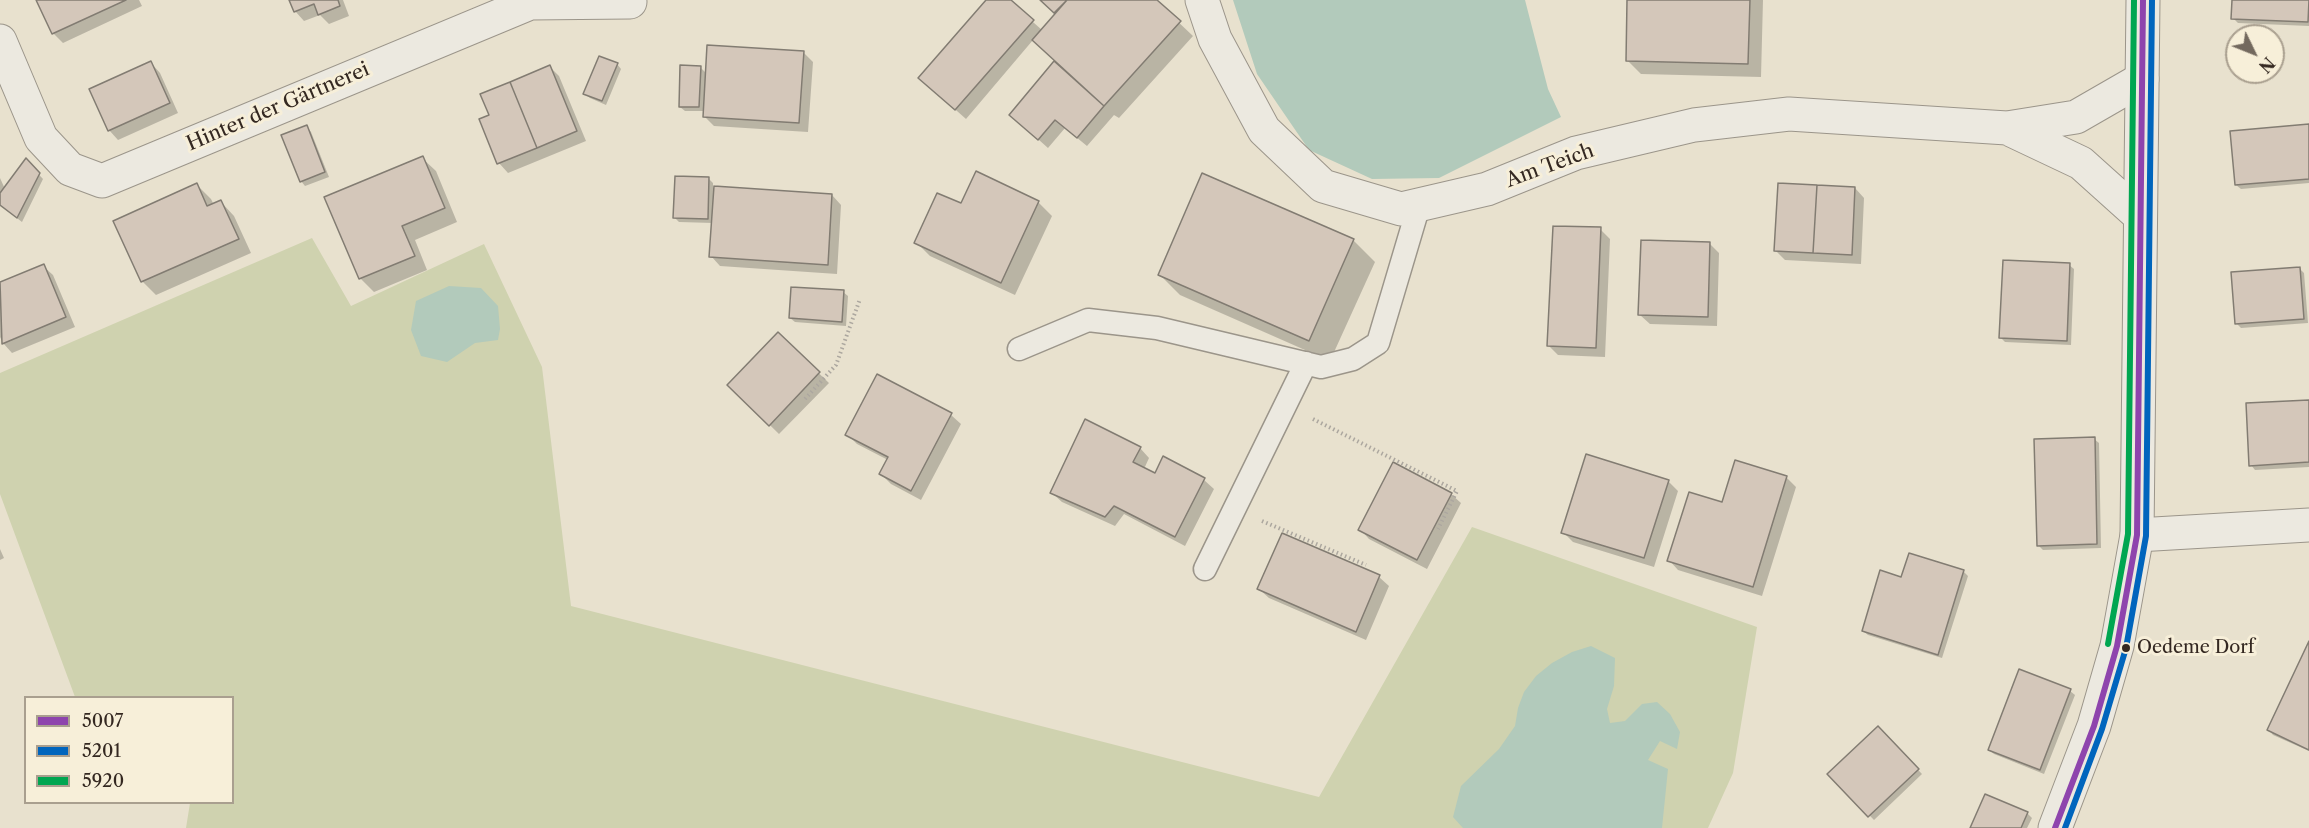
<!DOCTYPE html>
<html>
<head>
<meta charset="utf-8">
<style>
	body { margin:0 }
	#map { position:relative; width:2309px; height:828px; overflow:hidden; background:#e8e1ce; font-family:"Libre Caslon Text",serif }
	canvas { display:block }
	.legend { position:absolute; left:24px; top:696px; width:210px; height:108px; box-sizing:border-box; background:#f7efd9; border:2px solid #a99f8f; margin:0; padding:8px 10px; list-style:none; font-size:18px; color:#342821 }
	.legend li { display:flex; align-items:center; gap:12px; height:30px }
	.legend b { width:30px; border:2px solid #a99f8f }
	.north { position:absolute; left:2225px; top:24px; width:60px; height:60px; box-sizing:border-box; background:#f7efd9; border:2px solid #a99f8f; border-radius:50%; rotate:133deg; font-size:16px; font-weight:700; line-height:24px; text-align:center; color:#342821 }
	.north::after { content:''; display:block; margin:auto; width:21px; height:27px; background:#73695e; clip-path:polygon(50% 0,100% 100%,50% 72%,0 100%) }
</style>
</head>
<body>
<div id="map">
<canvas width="2309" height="828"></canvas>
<ul class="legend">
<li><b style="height:8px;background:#8e44ad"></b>5007</li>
<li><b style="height:8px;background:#0065bd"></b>5201</li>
<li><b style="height:8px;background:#00a651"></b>5920</li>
</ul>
<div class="north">N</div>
</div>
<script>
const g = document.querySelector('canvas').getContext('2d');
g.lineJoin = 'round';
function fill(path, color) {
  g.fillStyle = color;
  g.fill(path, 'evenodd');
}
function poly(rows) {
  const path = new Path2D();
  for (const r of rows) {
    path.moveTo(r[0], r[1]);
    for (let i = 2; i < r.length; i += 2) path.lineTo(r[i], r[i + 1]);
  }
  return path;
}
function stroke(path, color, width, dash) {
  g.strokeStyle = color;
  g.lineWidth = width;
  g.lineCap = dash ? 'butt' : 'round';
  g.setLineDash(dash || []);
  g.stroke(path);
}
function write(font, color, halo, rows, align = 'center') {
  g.font = font + ' "Libre Caslon Text",serif';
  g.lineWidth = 6;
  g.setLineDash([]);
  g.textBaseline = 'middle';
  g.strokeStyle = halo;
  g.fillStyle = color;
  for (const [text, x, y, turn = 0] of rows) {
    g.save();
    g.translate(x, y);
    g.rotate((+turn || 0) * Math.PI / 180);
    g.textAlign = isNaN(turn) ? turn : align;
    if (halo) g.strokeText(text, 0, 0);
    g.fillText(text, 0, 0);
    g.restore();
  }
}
fill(poly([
	[312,238,351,306,484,244,542,367,571,606,1319,797,1472,527,1757,627,1733,773,1708,828,186,828,190,803,232,802,232,698,75,697,0,494,0,373]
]), '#cfd2af');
fill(poly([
	[1233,0,1525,0,1548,89,1561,117,1439,178,1372,179,1309,150,1257,74],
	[449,286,481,288,498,306,500,329,498,340,475,343,447,362,421,356,411,330,416,301],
	[1591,646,1615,658,1614,686,1607,709,1610,723,1625,721,1642,704,1657,702,1670,714,1680,732,1677,749,1660,741,1648,760,1668,769,1662,828,1463,828,1453,817,1461,786,1499,749,1515,726,1518,708,1524,692,1536,676,1552,663,1572,652]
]), '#b2cabb');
fill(poly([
	[38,0,139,0,142,6,63,43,53,33],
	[291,0,343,0,349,16,329,24,320,15,304,21,295,11],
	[988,0,1008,0,1042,30,1056,13,1042,0,1155,0,1193,36,1119,118,1114,115,1087,146,1065,128,1048,148,1011,115,1056,62,1033,40,966,119,930,87],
	[1629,0,1763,0,1761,77,1641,74,1627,60],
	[2234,0,2309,0,2309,26,2238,23,2233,18],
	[803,52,813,62,808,132,714,126,704,116,705,111,685,111,680,107,701,68,707,74],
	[151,63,160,73,178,113,118,140,109,130],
	[617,64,621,69,606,105,590,98,585,94],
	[550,67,559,76,586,141,508,173,499,163,491,116],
	[2309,125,2309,183,2241,189,2236,185],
	[307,127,311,132,329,177,305,186,301,181],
	[422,158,436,171,457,222,415,240,427,270,374,292,360,278],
	[26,161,43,179,22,222,0,205,0,178,5,189],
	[1203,175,1354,241,1375,262,1330,361,1180,295,1159,274],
	[708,178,713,183,713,188,832,195,841,205,837,274,720,266,711,256,713,223,679,222,674,217],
	[197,185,211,199,214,205,221,202,234,216,251,253,156,295,142,281],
	[1855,188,1864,198,1861,264,1785,260,1776,251],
	[1038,202,1052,216,1015,295,930,256,916,242,962,205],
	[1600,229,1610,239,1605,357,1558,355,1549,346],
	[1709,243,1719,253,1717,326,1650,324,1640,315],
	[2069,265,2074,269,2071,345,2005,342,2001,338],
	[43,266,53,275,75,327,12,353,3,343,0,337,0,284],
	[2299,268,2304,273,2308,323,2241,328,2237,324],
	[843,292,848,296,846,326,795,322,790,318],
	[778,334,829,383,779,434,729,385],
	[2309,402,2309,467,2255,470,2251,465],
	[951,415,961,424,921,500,891,484,881,474,888,460,857,444,847,434],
	[2094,439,2099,443,2101,548,2043,550,2038,545],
	[1140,448,1149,458,1144,469,1156,475,1164,458,1204,480,1214,489,1185,546,1124,514,1115,526,1062,502,1052,493],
	[1786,477,1796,487,1762,596,1678,570,1669,560],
	[1668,481,1678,491,1654,567,1573,542,1563,532],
	[1451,494,1461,503,1427,569,1369,539,1360,529],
	[1283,535,1379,577,1389,586,1366,640,1269,598,1259,589],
	[0,549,4,558,0,560],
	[1963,571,1968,576,1942,658,1868,635,1863,631,1902,579],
	[2309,644,2309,751,2273,735,2269,730],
	[2070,691,2075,695,2044,774,1994,754,1989,750],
	[1878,728,1922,774,1874,820,1829,774],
	[2027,813,2032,818,2027,828,1972,828]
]), '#0003');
const building = poly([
	[36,0,126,0,52,34,36,0],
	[289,0,338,0,340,6,318,15,314,4,294,12,289,0],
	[986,0,1011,0,1034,20,955,110,918,78,986,0],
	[1040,0,1067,0,1054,13,1040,0],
	[1067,0,1157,0,1181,21,1104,106,1032,40,1067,0],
	[1627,0,1750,0,1748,64,1626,61,1627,0],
	[2232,0,2309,0,2308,22,2231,19,2232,0],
	[707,45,804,51,799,123,703,117,707,45],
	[599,56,618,63,602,101,583,94,599,56],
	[151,61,170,103,108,131,89,89,151,61],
	[1054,61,1104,106,1077,138,1055,120,1038,140,1009,115,1054,61],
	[550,65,577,131,537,148,510,82,550,65],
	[680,65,701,66,699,107,679,107,680,65],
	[510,82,537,148,497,164,479,119,489,115,480,94,510,82],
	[2309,124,2309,179,2235,185,2230,131,2309,124],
	[307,125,325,172,300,182,281,135,307,125],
	[423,156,445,208,402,226,415,256,359,279,324,197,423,156],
	[26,158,40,173,17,218,0,205,0,193,26,158],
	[976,171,1039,201,1001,283,914,243,937,193,961,203,976,171],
	[1202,173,1354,239,1309,341,1158,275,1202,173],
	[675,176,709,177,708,219,673,218,675,176],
	[197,183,207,206,221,200,239,239,141,282,113,221,197,183],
	[1778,183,1817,185,1813,253,1774,251,1778,183],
	[1817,185,1855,187,1852,255,1813,253,1817,185],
	[714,186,832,194,828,265,709,257,714,186],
	[1553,226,1601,227,1596,348,1547,346,1553,226],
	[1641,240,1710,242,1708,317,1638,315,1641,240],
	[2003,260,2070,263,2067,341,1999,338,2003,260],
	[44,264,66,317,2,344,0,282,44,264],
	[2300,267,2304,319,2235,324,2231,272,2300,267],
	[791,287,844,290,842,322,789,318,791,287],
	[778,332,820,372,769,426,727,385,778,332],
	[877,374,952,413,911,491,879,474,888,457,845,435,877,374],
	[2309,400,2309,462,2249,466,2246,403,2309,400],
	[1085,419,1141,447,1133,462,1155,473,1163,456,1205,478,1175,537,1114,506,1105,517,1050,493,1085,419],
	[2095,437,2097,544,2037,546,2034,439,2095,437],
	[1586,454,1669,480,1644,558,1561,533,1586,454],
	[1735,460,1787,476,1753,587,1667,561,1689,492,1722,502,1735,460],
	[1393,462,1452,493,1417,560,1358,530,1393,462],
	[1282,533,1380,575,1356,632,1257,589,1282,533],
	[1909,553,1964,570,1938,655,1862,631,1880,570,1901,577,1909,553],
	[2309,641,2309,750,2267,730,2309,641],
	[2019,669,2071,689,2040,770,1988,750,2019,669],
	[1878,726,1919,769,1868,817,1827,774,1878,726],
	[1985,794,2028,812,2021,828,1970,828,1985,794]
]);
fill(building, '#d4c7ba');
stroke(building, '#827c72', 1.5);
const service = poly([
	[1019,349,1088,320,1157,328,1321,367,1353,359,1378,343,1419,205],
	[1205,569,1306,363]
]);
const minor = poly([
	[1202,0,1215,39,1264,130,1323,186,1401,209,1487,189,1576,153,1694,125,1789,114,2007,128,2076,117,2142,79],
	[0,41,41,138,70,169,102,181,530,3,630,2],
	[2007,128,2081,163,2140,216],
	[2137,535,2309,525]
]);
const tertiary = poly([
	[2055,828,2094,726,2117,646,2137,535,2143,0]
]);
stroke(service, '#9b958a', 25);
stroke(minor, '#9b958a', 35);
stroke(tertiary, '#9b958a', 35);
stroke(poly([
	[805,399,836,365,860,299],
	[1313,419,1457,491,1438,529],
	[1262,521,1366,565]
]), '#aca79f', 4, [1.5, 3]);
stroke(service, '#ece9e0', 22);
stroke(minor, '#ece9e0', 33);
stroke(tertiary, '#ece9e0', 33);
stroke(poly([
	[2055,828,2094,726,2117,646,2137,535,2143,0]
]), '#8e44ad', 6);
stroke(poly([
	[2065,828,2102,729,2126,648,2146,536,2152,0]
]), '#0065bd', 6);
stroke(poly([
	[2108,644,2128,534,2134,0]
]), '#00a651', 6);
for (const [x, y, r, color] of [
	[2126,648,5,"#342821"]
]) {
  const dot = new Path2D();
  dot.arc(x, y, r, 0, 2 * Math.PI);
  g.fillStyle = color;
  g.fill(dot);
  stroke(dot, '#f7efd9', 2);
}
write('18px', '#342821', '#f7efd9', [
	["Oedeme Dorf",2137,648]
], 'left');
write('20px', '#342821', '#f7efd9', [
	["Hinter der Gärtnerei",278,107,-23],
	["Am Teich",1550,166,-20]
]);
</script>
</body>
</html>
